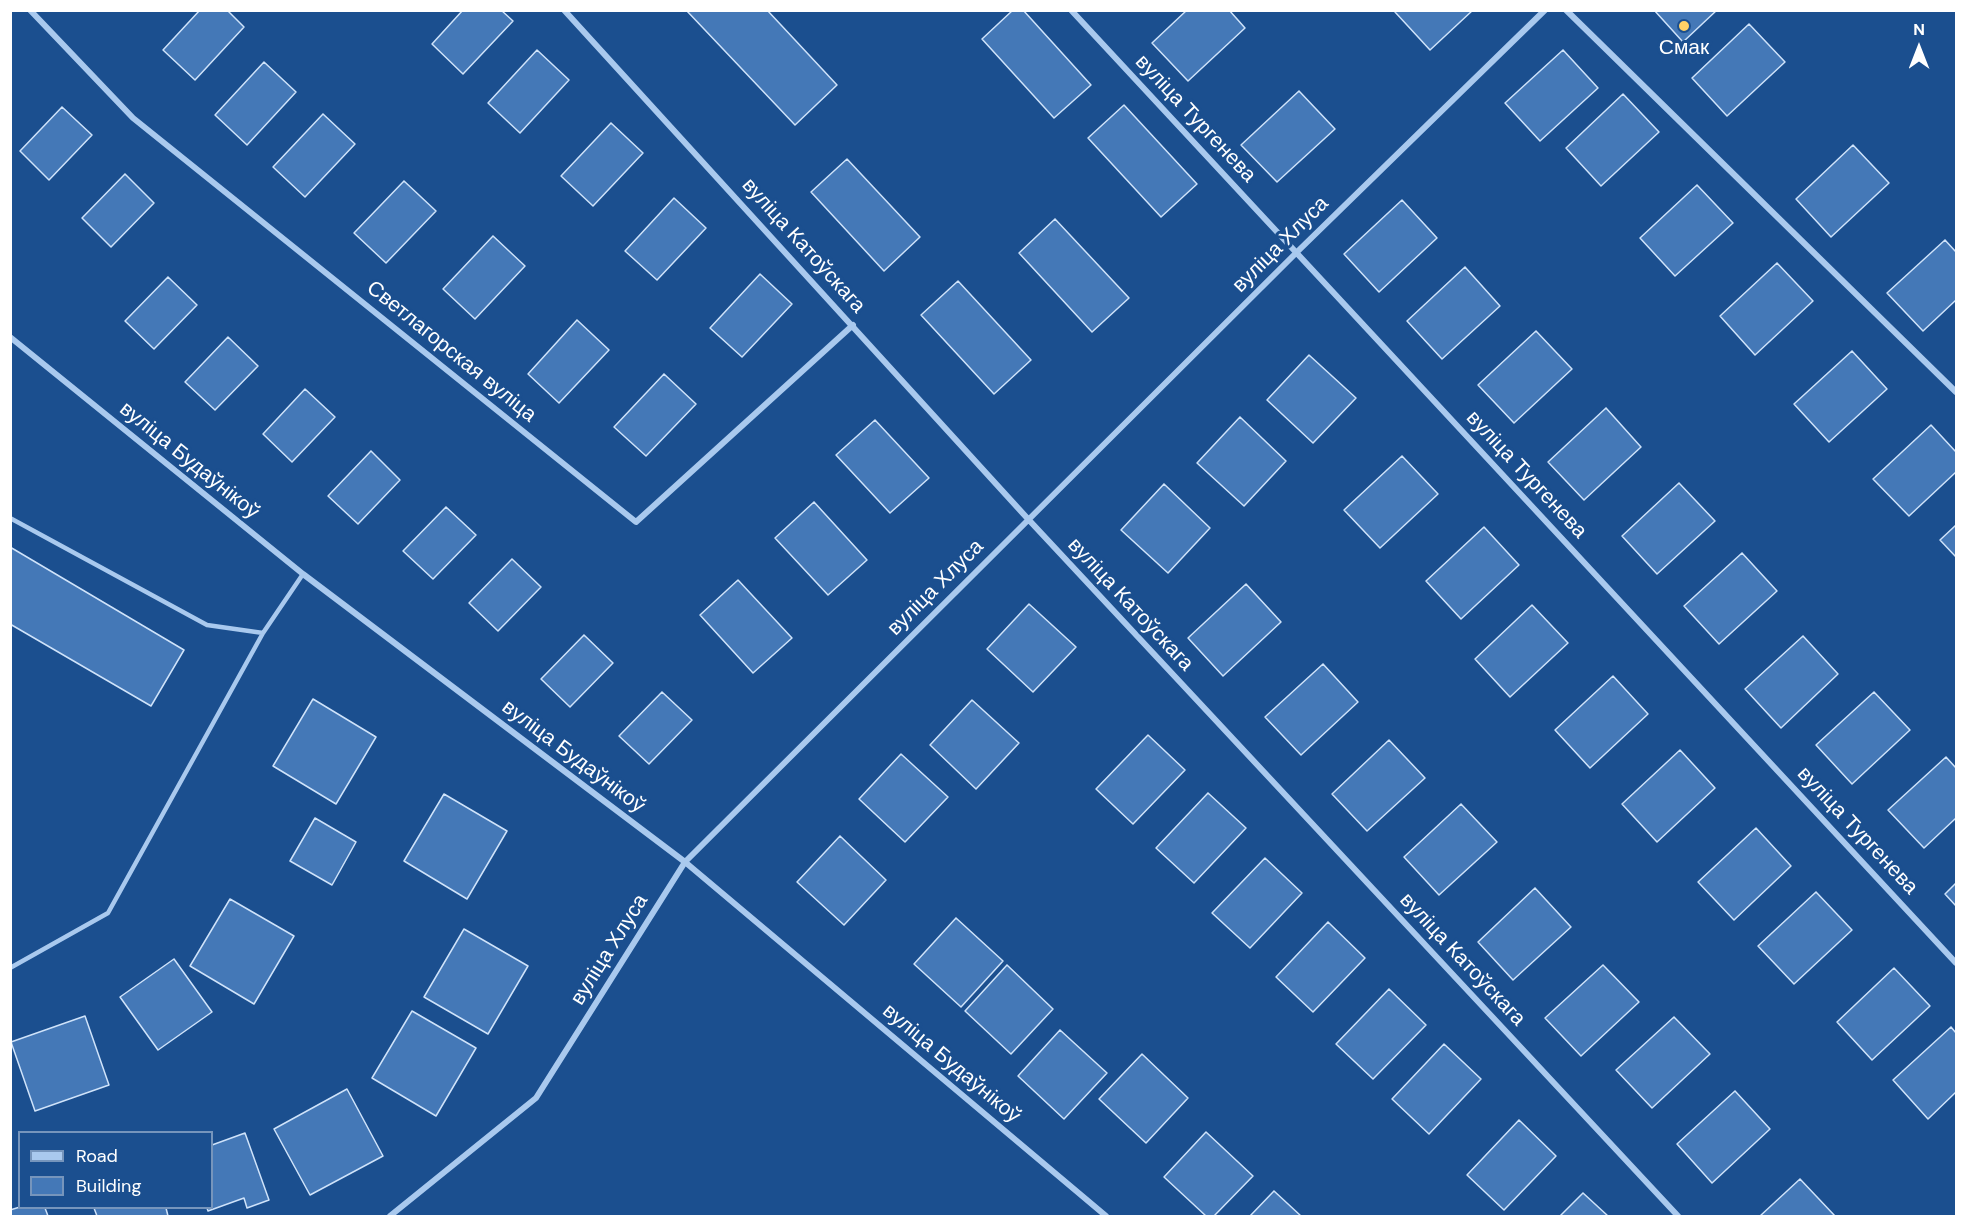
<!DOCTYPE html>
<html>
<head>
<meta charset="utf-8">
<style>
	body { margin:0 }
	#map { position:relative; width:1967px; height:1227px; overflow:hidden; background:#1b4f8f; font-family:"DM Sans",sans-serif }
	canvas { display:block }
	.frame { position:absolute; inset:0; border:12px solid #fff; pointer-events:none }
	.legend { position:absolute; left:18px; top:1131px; width:195px; height:78px; box-sizing:border-box; background:#1b4f8f; border:2px solid #7695bc; margin:0; padding:8px 10px; list-style:none; font-size:18px; color:#fff }
	.legend li { display:flex; align-items:center; gap:12px; height:30px }
	.legend b { width:30px; border:2px solid #7695bc }
	.north { position:absolute; left:1889px; top:18px; width:60px; height:60px; -webkit-text-stroke:4px #1b4f8f; paint-order:stroke; rotate:0deg; font-size:16px; font-weight:700; line-height:24px; text-align:center; color:#fff }
	.north::after { content:''; display:block; margin:auto; width:21px; height:27px; background:#fff; clip-path:polygon(50% 0,100% 100%,50% 72%,0 100%) }
</style>
</head>
<body>
<div id="map">
<canvas width="1967" height="1227"></canvas>
<div class="frame"></div>
<ul class="legend">
<li><b style="height:8px;background:#a9c9ee"></b>Road</li>
<li><b style="height:16px;background:#4478b7"></b>Building</li>
</ul>
<div class="north">N</div>
</div>
<script>
const g = document.querySelector('canvas').getContext('2d');
g.lineJoin = 'round';
function fill(path, color) {
  g.fillStyle = color;
  g.fill(path, 'evenodd');
}
function poly(rows) {
  const path = new Path2D();
  for (const r of rows) {
    path.moveTo(r[0], r[1]);
    for (let i = 2; i < r.length; i += 2) path.lineTo(r[i], r[i + 1]);
  }
  return path;
}
function stroke(path, color, width, dash) {
  g.strokeStyle = color;
  g.lineWidth = width;
  g.lineCap = dash ? 'butt' : 'round';
  g.setLineDash(dash || []);
  g.stroke(path);
}
function write(font, color, halo, rows, align = 'center') {
  g.font = font + ' "DM Sans",sans-serif';
  g.lineWidth = 6;
  g.setLineDash([]);
  g.textBaseline = 'middle';
  g.strokeStyle = halo;
  g.fillStyle = color;
  for (const [text, x, y, turn = 0] of rows) {
    g.save();
    g.translate(x, y);
    g.rotate((+turn || 0) * Math.PI / 180);
    g.textAlign = isNaN(turn) ? turn : align;
    if (halo) g.strokeText(text, 0, 0);
    g.fillText(text, 0, 0);
    g.restore();
  }
}
const building = poly([
	[200,10,227,10,244,27,195,80,163,50,200,10],
	[463,10,501,10,513,21,463,74,432,44,463,10],
	[686,10,767,10,837,85,795,125,686,10],
	[1013,10,1023,10,1091,85,1054,118,982,39,1013,10],
	[1187,10,1229,10,1245,28,1188,81,1152,43,1187,10],
	[1397,10,1473,10,1430,50,1395,12,1397,10],
	[1654,10,1717,10,1683,42,1654,10],
	[1749,24,1785,62,1727,116,1692,78,1749,24],
	[537,50,569,80,520,133,488,103,537,50],
	[1563,50,1598,88,1540,141,1505,103,1563,50],
	[264,62,296,92,247,145,215,115,264,62],
	[1299,91,1335,129,1277,182,1241,145,1299,91],
	[1623,94,1659,132,1601,186,1566,148,1623,94],
	[1124,105,1197,184,1161,217,1088,138,1124,105],
	[62,107,92,135,49,180,20,151,62,107],
	[323,114,355,144,305,197,273,167,323,114],
	[611,123,643,153,593,206,561,176,611,123],
	[1853,145,1889,183,1831,237,1796,199,1853,145],
	[847,159,920,237,884,271,811,192,847,159],
	[125,174,154,203,111,247,82,218,125,174],
	[404,181,436,211,386,263,354,233,404,181],
	[1697,185,1733,223,1675,276,1640,238,1697,185],
	[674,198,706,228,657,280,625,251,674,198],
	[1402,200,1437,238,1379,292,1344,254,1402,200],
	[1055,219,1129,298,1092,332,1019,253,1055,219],
	[493,236,525,266,475,319,443,289,493,236],
	[1945,240,1956,252,1956,300,1923,331,1887,293,1945,240],
	[1777,263,1813,301,1755,355,1720,316,1777,263],
	[1465,267,1500,306,1442,359,1407,321,1465,267],
	[760,274,792,304,742,357,710,328,760,274],
	[168,277,197,305,154,349,125,321,168,277],
	[958,281,1031,360,994,394,921,315,958,281],
	[577,320,609,350,559,403,528,374,577,320],
	[1536,331,1572,369,1514,423,1478,385,1536,331],
	[228,337,258,366,215,410,185,382,228,337],
	[1852,351,1887,389,1829,442,1794,404,1852,351],
	[1309,355,1356,398,1313,443,1267,400,1309,355],
	[664,374,696,404,646,456,614,427,664,374],
	[305,389,335,417,292,462,263,434,305,389],
	[1606,408,1641,447,1584,500,1548,462,1606,408],
	[1240,417,1286,461,1244,506,1197,463,1240,417],
	[875,420,929,478,890,513,836,455,875,420],
	[1931,425,1956,452,1956,472,1909,516,1873,479,1931,425],
	[371,451,400,480,358,524,328,496,371,451],
	[1402,456,1438,494,1380,548,1344,510,1402,456],
	[1679,483,1715,521,1657,574,1622,536,1679,483],
	[1164,484,1210,528,1168,573,1121,530,1164,484],
	[814,502,867,560,828,595,775,538,814,502],
	[446,507,476,535,433,579,403,551,446,507],
	[1956,525,1956,557,1940,540,1956,525],
	[1484,527,1519,565,1461,619,1426,581,1484,527],
	[10,547,184,650,151,706,10,624,10,547],
	[1742,553,1777,591,1719,644,1684,606,1742,553],
	[512,559,541,587,498,631,469,603,512,559],
	[738,580,792,638,753,673,700,615,738,580],
	[1246,584,1281,622,1223,676,1188,638,1246,584],
	[1029,604,1076,647,1033,692,987,649,1029,604],
	[1532,605,1568,643,1510,697,1475,659,1532,605],
	[584,635,613,663,570,707,541,679,584,635],
	[1803,636,1838,674,1781,728,1745,689,1803,636],
	[1323,664,1358,702,1301,755,1265,717,1323,664],
	[1613,676,1648,714,1590,768,1555,730,1613,676],
	[662,692,692,720,649,764,619,736,662,692],
	[1874,692,1910,730,1852,784,1816,745,1874,692],
	[313,699,376,737,336,804,273,766,313,699],
	[972,700,1019,743,976,789,930,745,972,700],
	[1148,735,1185,770,1133,824,1096,789,1148,735],
	[1389,740,1425,778,1367,831,1332,794,1389,740],
	[1680,750,1715,788,1657,842,1622,804,1680,750],
	[901,754,948,797,905,842,859,799,901,754],
	[1946,757,1956,768,1956,818,1924,848,1888,810,1946,757],
	[1208,793,1246,828,1194,883,1156,848,1208,793],
	[444,794,507,831,467,899,404,861,444,794],
	[1461,804,1497,842,1439,895,1404,857,1461,804],
	[315,818,356,842,332,885,290,861,315,818],
	[1756,828,1791,866,1734,920,1698,882,1756,828],
	[840,836,886,880,844,925,797,882,840,836],
	[1265,858,1302,893,1250,948,1212,913,1265,858],
	[1956,883,1956,906,1945,894,1956,883],
	[1535,888,1571,927,1513,980,1478,942,1535,888],
	[1816,892,1852,930,1794,984,1758,946,1816,892],
	[230,899,294,936,254,1004,190,966,230,899],
	[956,918,1003,961,961,1007,914,964,956,918],
	[1328,922,1365,958,1313,1012,1276,977,1328,922],
	[464,929,528,966,488,1034,424,997,464,929],
	[174,959,212,1012,158,1050,120,997,174,959],
	[1007,965,1053,1009,1011,1054,965,1011,1007,965],
	[1603,965,1639,1002,1581,1056,1545,1018,1603,965],
	[1894,968,1930,1006,1872,1060,1837,1022,1894,968],
	[1389,989,1426,1025,1373,1079,1336,1044,1389,989],
	[412,1011,476,1048,436,1116,372,1078,412,1011],
	[85,1016,109,1085,35,1111,11,1042,85,1016],
	[1674,1017,1710,1054,1652,1108,1616,1070,1674,1017],
	[1951,1027,1956,1033,1956,1092,1928,1119,1893,1080,1951,1027],
	[1060,1030,1107,1073,1064,1119,1018,1076,1060,1030],
	[1444,1044,1481,1079,1429,1134,1392,1099,1444,1044],
	[1142,1054,1188,1098,1146,1143,1099,1099,1142,1054],
	[347,1089,383,1156,310,1195,274,1129,347,1089],
	[1735,1091,1770,1129,1712,1183,1677,1144,1735,1091],
	[1519,1120,1556,1156,1504,1210,1467,1175,1519,1120],
	[1206,1132,1253,1176,1214,1216,1206,1216,1164,1177,1206,1132],
	[245,1133,269,1200,247,1208,244,1198,208,1211,207,1208,212,1208,212,1145,245,1133],
	[1800,1179,1835,1216,1760,1216,1800,1179],
	[1274,1191,1301,1216,1250,1216,1274,1191],
	[1583,1193,1608,1216,1560,1216,1583,1193],
	[20,1207,45,1208,48,1216,10,1216,10,1210,20,1207],
	[94,1208,166,1208,168,1216,97,1216,94,1208]
]);
fill(building, '#4478b7');
stroke(building, '#cfe3fa', 1.5);
stroke(poly([
	[10,518,207,625,263,633,303,574],
	[10,968,108,913,263,633]
]), '#a9c9ee', 4.5);
stroke(poly([
	[30,10,133,118,636,522,853,325],
	[564,10,1028,519,1678,1216],
	[1071,10,1956,963],
	[1566,10,1956,392],
	[10,337,303,574,685,862,1106,1216],
	[390,1216,536,1098,685,862,1297,252,1545,10]
]), '#a9c9ee', 6);
for (const [x, y, r, color] of [
	[1684,26,6,"#ffd166"]
]) {
  const dot = new Path2D();
  dot.arc(x, y, r, 0, 2 * Math.PI);
  g.fillStyle = color;
  g.fill(dot);
  stroke(dot, '#1b4f8f', 2);
}
write('21px', '#fff', '#1b4f8f', [
	["Смак",1684,48]
]);
write('21px', '#fff', '#1b4f8f', [
	["вуліца Тургенева",1195,119,47],
	["вуліца Хлуса",1281,245,-45],
	["вуліца Катоўскага",803,246,48],
	["Светлагорская вуліца",451,352,39],
	["вуліца Будаўнікоў",189,461,39],
	["вуліца Тургенева",1526,475,47],
	["вуліца Хлуса",936,588,-45],
	["вуліца Катоўскага",1130,605,47],
	["вуліца Будаўнікоў",573,757,37],
	["вуліца Тургенева",1857,831,47],
	["вуліца Хлуса",610,950,-58],
	["вуліца Катоўскага",1462,960,47],
	["вуліца Будаўнікоў",951,1064,40]
]);
</script>
</body>
</html>
